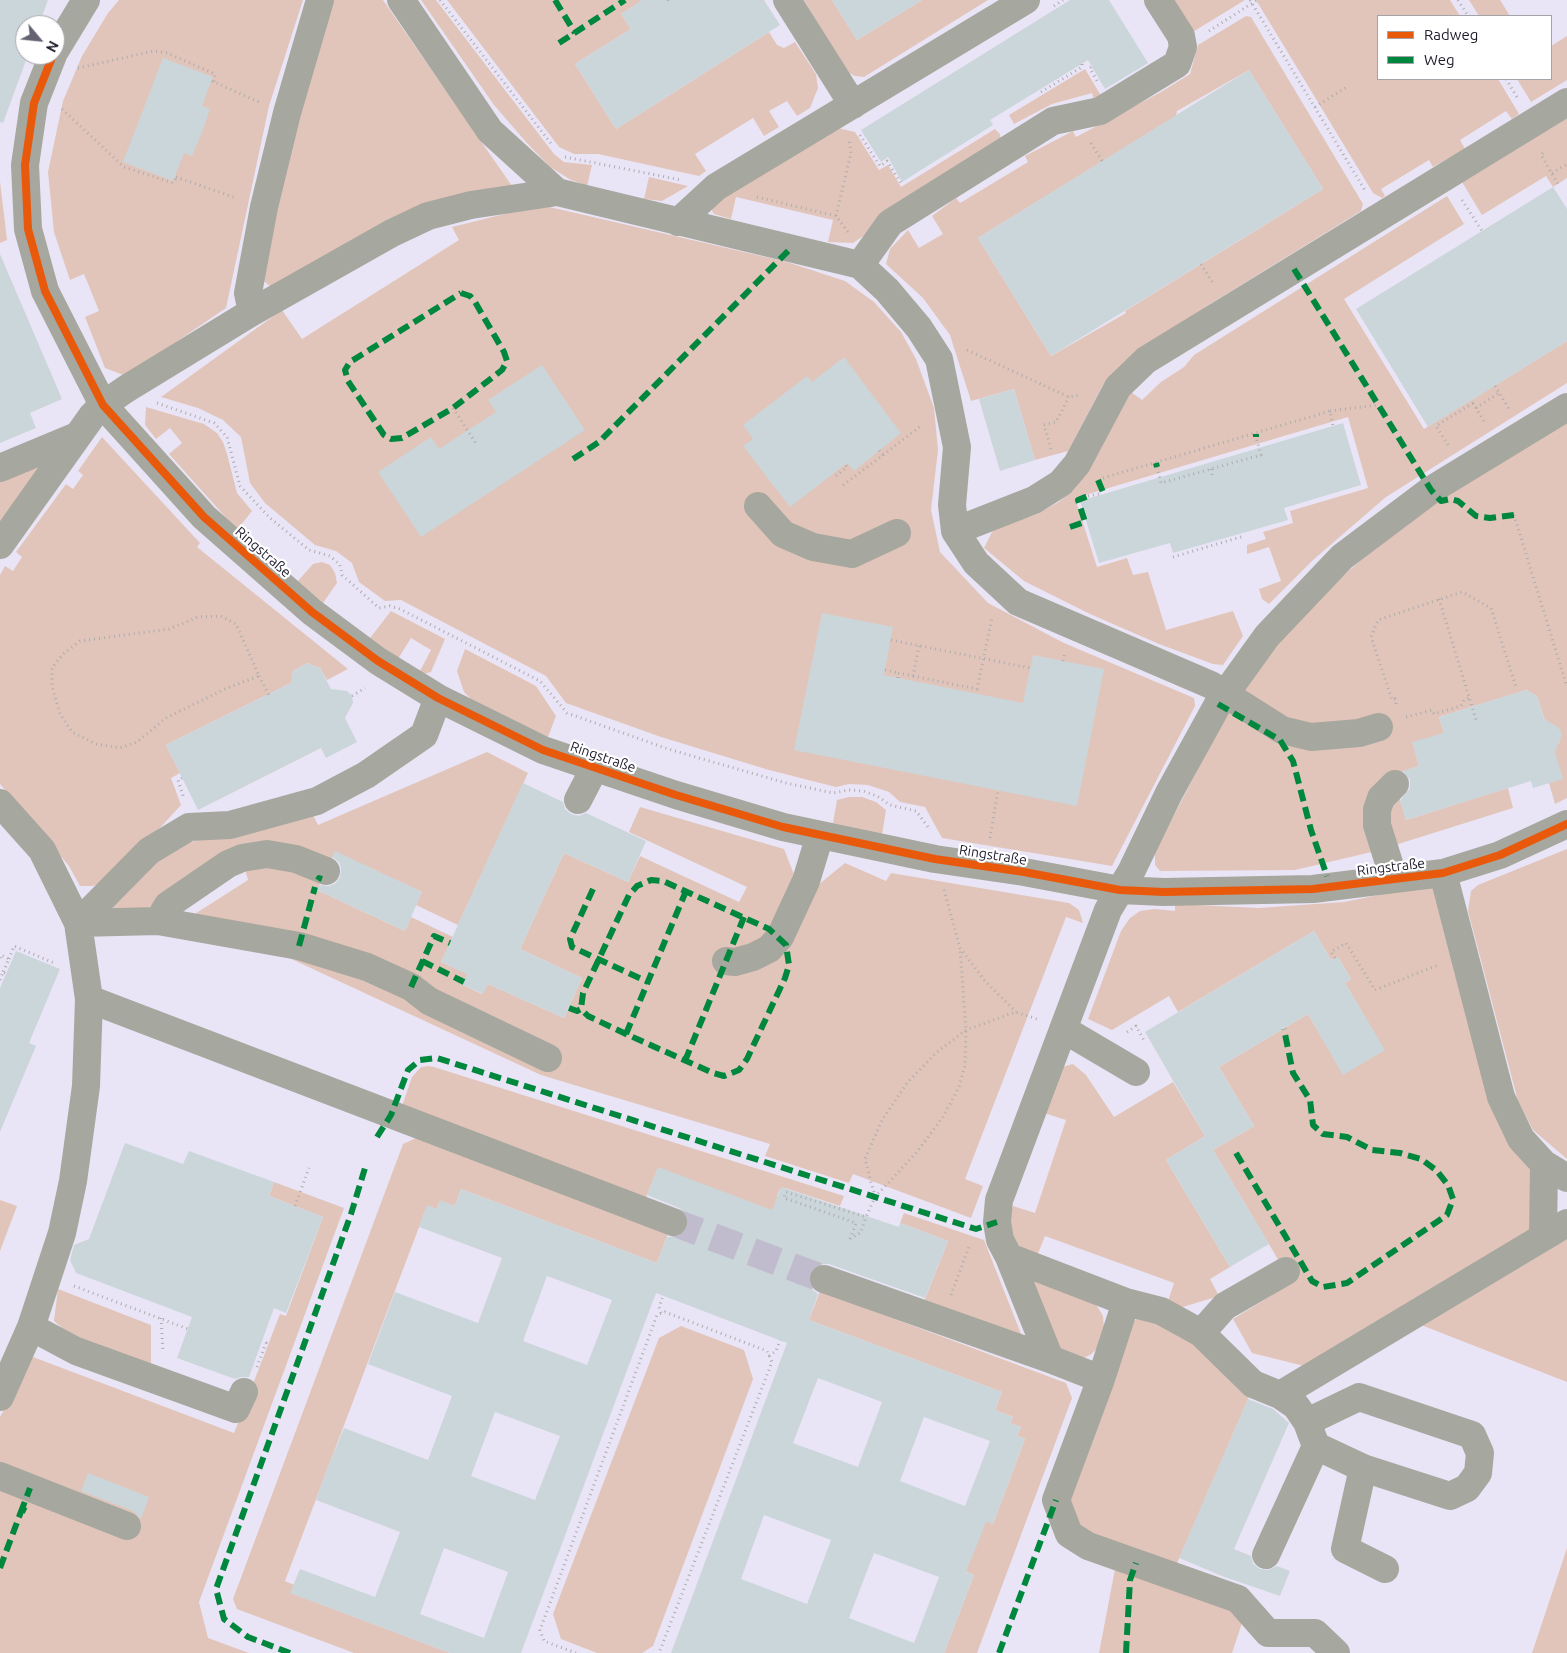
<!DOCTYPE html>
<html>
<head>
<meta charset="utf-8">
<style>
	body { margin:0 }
	#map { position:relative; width:1567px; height:1653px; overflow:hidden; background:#e9e5f6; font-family:Ubuntu,sans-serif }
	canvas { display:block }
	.legend { position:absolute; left:1377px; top:15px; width:175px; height:65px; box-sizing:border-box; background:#fff; border:1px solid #a5a3aa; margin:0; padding:6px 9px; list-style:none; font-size:15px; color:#1e1a2b }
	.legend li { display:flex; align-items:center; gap:10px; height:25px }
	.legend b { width:25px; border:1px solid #a5a3aa }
	.north { position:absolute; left:15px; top:15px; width:50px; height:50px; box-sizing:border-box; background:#fff; border:1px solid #a5a3aa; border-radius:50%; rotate:118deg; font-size:14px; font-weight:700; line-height:20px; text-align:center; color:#1e1a2b }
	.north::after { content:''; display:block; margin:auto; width:18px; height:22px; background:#656172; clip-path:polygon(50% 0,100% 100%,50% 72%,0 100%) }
</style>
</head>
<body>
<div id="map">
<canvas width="1567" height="1653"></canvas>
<ul class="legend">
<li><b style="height:6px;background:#e8590c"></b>Radweg</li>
<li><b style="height:6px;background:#00873e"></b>Weg</li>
</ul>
<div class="north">N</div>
</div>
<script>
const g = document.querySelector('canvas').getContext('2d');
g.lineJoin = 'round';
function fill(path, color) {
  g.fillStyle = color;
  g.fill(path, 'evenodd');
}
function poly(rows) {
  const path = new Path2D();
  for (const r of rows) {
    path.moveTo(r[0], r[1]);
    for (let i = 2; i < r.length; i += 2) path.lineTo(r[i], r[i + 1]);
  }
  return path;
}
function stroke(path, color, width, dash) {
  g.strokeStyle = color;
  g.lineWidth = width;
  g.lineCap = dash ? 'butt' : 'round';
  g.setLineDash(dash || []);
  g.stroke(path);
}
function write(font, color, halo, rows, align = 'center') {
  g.font = font + ' Ubuntu,sans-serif';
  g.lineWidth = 4.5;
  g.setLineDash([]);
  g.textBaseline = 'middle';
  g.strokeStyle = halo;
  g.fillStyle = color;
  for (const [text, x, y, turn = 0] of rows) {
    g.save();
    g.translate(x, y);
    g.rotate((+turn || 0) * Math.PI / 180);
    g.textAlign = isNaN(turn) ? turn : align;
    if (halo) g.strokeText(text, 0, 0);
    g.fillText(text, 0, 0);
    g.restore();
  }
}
fill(poly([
	[119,0,303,0,269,106,226,308,126,376,105,368,85,317,99,311,84,274,70,280,54,232,48,172,63,101,82,56,108,13],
	[331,0,383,0,512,186,367,232,271,287,261,279,291,140],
	[421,0,436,0,554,154,564,162,592,165,587,186,571,180,550,167,526,142,494,105],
	[447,0,643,0,621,14,631,29,575,64,616,129,769,32,777,45,784,48,795,42,816,74,818,88,810,108,797,116,787,101,769,111,779,127,764,136,753,118,695,154,706,171,699,176,598,154,574,154,559,147],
	[804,0,832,0,857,40,922,0,988,0,864,77,855,76,847,72],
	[1171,0,1245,0,1191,33],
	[1256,0,1450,0,1460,16,1378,16,1378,79,1498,79,1519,114,1512,119,1506,111,1460,140,1465,149,1433,167,1429,160,1381,189,1385,196,1382,198,1373,193],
	[1469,0,1500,0,1510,16,1479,16],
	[1246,16,1251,17,1363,204,1361,211,1210,304,1125,361,1103,385,1068,451,1035,460,1014,389,971,401,950,335,923,298,886,264,890,249,908,230,919,248,943,234,932,216,956,198,960,203,1028,162,1025,156,1073,131,1076,137,1161,92,1190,74,1198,45],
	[1249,70,1323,189,1125,311,1126,313,1051,356,978,238,1176,116,1177,111],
	[1567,36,1567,80,1531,102,1517,79,1551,79,1551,46],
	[1085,69,1103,99,1094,100,1092,93,1052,104,1014,124,1009,115],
	[1567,118,1567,178,1553,187,1546,176,1482,215,1462,182],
	[838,128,855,132,879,170,888,165,901,187,995,129,1000,134,1001,142,853,243,828,242,833,220,736,197,731,219,714,214,711,209,713,203],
	[649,177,688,186,662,201,644,199],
	[0,181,7,240,0,243],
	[1447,196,1464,224,1344,299,1424,429,1567,341,1567,383,1386,497,1313,560,1269,604,1262,599,1259,589,1281,581,1269,547,1247,554,1247,545,1266,539,1263,532,1293,523,1290,511,1368,488,1348,417,1075,498,1097,567,1127,558,1133,575,1148,572,1166,630,1233,611,1243,636,1223,665,1213,664,1159,644,1090,614,1024,581,984,548,992,532,997,527,1037,514,1057,503,1073,491,1094,461,1131,392,1142,400,1161,382,1184,367,1194,355],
	[541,205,787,262,845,281,874,302,901,332,916,359,934,408,938,450,931,510,940,552,988,603,1064,643,1194,698,1195,706,1112,866,942,838,925,807,900,802,889,792,868,785,849,784,836,787,769,770,661,737,566,703,546,676,401,600,385,601,359,582,352,563,336,551,315,545,265,503,250,483,241,437,223,420,198,408,161,397,282,310,302,339,459,240,452,227],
	[146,407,204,424,217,433,223,442,227,454,237,493,252,511,237,530,169,454,182,443,170,428,156,439,145,425],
	[1567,422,1567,798,1555,804,1549,783,1553,747,1559,743,1561,732,1553,724,1546,724,1537,696,1526,690,1439,717,1444,733,1413,743,1419,766,1393,775,1406,820,1508,788,1513,808,1376,851,1295,870,1160,871,1155,865,1155,853,1162,838,1222,723,1270,651,1323,594,1400,525],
	[102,437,200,543,197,547,348,669,327,680,320,668,307,663,293,671,291,683,166,745,180,773,171,778,181,805,146,843,102,882,93,886,80,886,69,866,0,784,0,575,5,566,13,571,22,557,16,552,66,484,73,489,83,475,78,471],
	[46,460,0,521,0,479],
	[322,562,330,565,335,573,337,583,323,603,297,582,313,564],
	[391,611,445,639,431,672,424,674,420,671,431,650,411,638,398,659,370,638],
	[465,649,536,686,556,716,548,737,475,703,464,692,457,671],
	[487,752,528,773,458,925,416,905,422,892,335,852,317,890,405,931,411,917,453,937,441,962,468,974,463,985,482,994,488,984,564,1018,582,978,520,949,564,853,628,882,640,856,739,902,747,887,629,832,640,807,784,849,795,877,818,885,845,863,886,881,891,873,1069,903,1079,910,1083,923,1066,917,965,1179,983,1186,971,1218,853,1174,849,1183,765,1156,770,1144,541,1075,287,957,187,919,248,880,240,851,198,869,143,912,114,910,113,907,133,876,190,842,278,823,311,811,318,825],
	[849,797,862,797,876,802,886,810,882,835,833,823,837,800],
	[1567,849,1567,1159,1533,1130,1518,1101,1468,911,1471,891,1478,885],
	[1437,883,1534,1163,1530,1235,1308,1367,1252,1353,1233,1319,1292,1283,1213,1150,1254,1126,1219,1067,1308,1014,1343,1074,1384,1050,1345,983,1351,979,1338,957,1331,960,1314,931,1178,1012,1169,996,1112,1030,1088,1019,1121,931,1130,918,1140,911,1155,909,1175,911,1175,904,1259,908,1344,902],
	[1073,1064,1086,1075,1114,1117,1173,1082,1205,1136,1166,1160,1230,1267,1210,1279,1219,1296,1176,1309,1167,1304,1174,1283,1045,1236,1037,1256,1022,1249,1012,1239,1007,1223,1013,1206,1035,1213,1066,1120,1044,1113,1062,1067],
	[428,1066,434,1067,844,1196,840,1206,785,1188,780,1189,777,1196,824,1230,658,1168,645,1200,401,1109,412,1077,421,1067],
	[416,1138,668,1234,657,1263,461,1189,455,1206,440,1201,437,1209,427,1206,285,1581,294,1585,291,1593,450,1653,354,1653,237,1609,233,1599,403,1144],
	[274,1182,344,1208,199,1602,208,1638,249,1653,0,1653,0,1417,33,1357,234,1433,280,1314,286,1316,323,1217,269,1196],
	[0,1200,17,1206,0,1251],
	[904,1213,984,1240,1025,1344,923,1304,948,1241,900,1223],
	[1567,1230,1567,1382,1416,1323],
	[1025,1277,1087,1299,1097,1306,1103,1316,1104,1328,1099,1347,1090,1355,1081,1359,1062,1354],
	[58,1289,151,1325,151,1364,72,1336,54,1321],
	[820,1291,1066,1383,1072,1398,977,1653,944,1653,974,1575,965,1571,986,1521,993,1524,1025,1439,1017,1436,1021,1427,1010,1423,1013,1417,995,1410,1002,1392,809,1320],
	[1138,1317,1146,1317,1189,1337,1212,1355,1249,1397,1175,1568,1087,1535,1073,1520,1068,1488,1133,1323],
	[681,1326,744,1350,753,1379,653,1646,642,1653,597,1653,561,1639,553,1614,659,1338],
	[1567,1548,1567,1653,1532,1653],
	[1116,1564,1234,1612,1243,1620,1232,1653,1099,1653]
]), '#e2c5ba');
fill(poly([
	[0,0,48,0,39,25,25,25,25,55,28,55,3,123,0,122],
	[642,0,764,0,780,25,616,129,575,64,631,29,621,14],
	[832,0,922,0,857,40],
	[1070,0,1109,0,1148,63,1105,89,1088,60,990,120,993,125,902,182,888,157,881,162,861,130],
	[163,58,213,77,202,106,210,109,202,132,192,156,184,153,173,181,123,162],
	[1249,70,1323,189,1051,356,978,238],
	[1553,187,1567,209,1567,341,1428,427,1356,309],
	[0,254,62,399,30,413,36,428,0,443],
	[844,357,901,433,854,471,847,463,790,507,743,446,753,439,743,425,807,376,812,382],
	[542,365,585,430,421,537,378,472,431,437,439,449,496,412,488,400],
	[1014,389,1035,460,1000,471,979,399],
	[1343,423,1361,485,1284,508,1288,520,1173,553,1170,543,1099,563,1080,501],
	[822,613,893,627,884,675,1023,703,1033,655,1104,669,1077,806,794,750],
	[307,663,320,668,331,689,347,691,352,696,353,703,345,718,357,742,326,758,321,748,198,810,166,745,291,683,293,671],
	[1526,690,1537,696,1544,719,1558,727,1561,732,1561,737,1555,752,1563,779,1533,788,1531,781,1406,820,1400,801,1410,788,1410,780,1403,771,1419,766,1412,742,1444,733,1439,717],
	[523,783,563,802,565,809,571,814,579,816,586,813,646,841,628,882,564,853,520,949,582,978,564,1018,488,984,483,994,463,985,467,974,441,962],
	[335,851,422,892,405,931,317,890,319,885,329,886,336,883,340,877,341,868,339,862,332,857],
	[1314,931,1331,960,1338,957,1351,979,1345,983,1385,1050,1343,1075,1308,1014,1219,1067,1254,1126,1213,1150,1269,1244,1230,1267,1166,1160,1205,1136,1145,1032],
	[16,951,60,969,29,1043,36,1046,0,1132,0,988],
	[125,1143,183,1164,189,1151,274,1182,269,1196,323,1217,286,1313,274,1308,249,1377,242,1377,235,1379,177,1358,192,1317,76,1273,70,1260,74,1245,89,1239],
	[658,1167,772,1210,781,1187,899,1227,900,1223,948,1241,925,1298,829,1264,821,1264,814,1267,809,1273,809,1281,812,1289,818,1294,809,1320,1002,1392,995,1410,1013,1417,1010,1423,1021,1427,1017,1436,1025,1439,993,1524,986,1522,966,1572,974,1575,944,1653,671,1653,787,1343,656,1293,521,1653,450,1653,290,1593,300,1569,375,1597,400,1532,316,1500,324,1477,344,1428,428,1460,452,1396,368,1364,395,1292,478,1323,502,1258,419,1227,427,1205,437,1209,440,1200,455,1206,461,1189,657,1263,667,1237,675,1237,682,1234,687,1228,688,1220,685,1213,679,1208,647,1195],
	[547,1276,612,1300,587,1365,523,1341],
	[818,1378,882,1402,858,1467,793,1443],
	[495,1412,560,1436,535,1500,471,1476],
	[924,1417,990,1441,965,1506,900,1481],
	[764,1515,831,1540,807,1604,741,1579],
	[444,1548,508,1572,484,1638,420,1614],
	[874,1553,939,1577,914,1643,849,1618],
	[1248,1399,1273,1409,1289,1423,1234,1549,1251,1556,1253,1564,1260,1569,1268,1570,1277,1566,1290,1571,1280,1596,1222,1576,1179,1558],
	[88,1473,149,1497,141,1519,133,1511,81,1491]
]), '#cbd6da');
stroke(poly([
	[673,1222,824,1279]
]), '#c0bccd', 28, [28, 14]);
stroke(poly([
	[440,0,553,146],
	[668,0,670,4],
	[1250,0,1366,192],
	[1458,0,1468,16],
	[1054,6,1063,0],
	[1209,31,1257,0],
	[1091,67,1090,68,1097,81],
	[78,68,154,51,167,53,215,74,214,82],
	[1506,79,1517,97],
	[212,81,259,102],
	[1041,92,1082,67,1082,64],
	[1315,107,1347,87],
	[62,109,124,167,173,183,177,177],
	[860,135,880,166,887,161,901,183],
	[1091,143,1102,161],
	[1543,153,1541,155,1558,184],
	[565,157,681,180],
	[1552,173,1567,164],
	[176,177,236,198],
	[757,197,836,216,848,232],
	[1462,200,1482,231],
	[836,216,851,153,849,139],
	[1201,264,1214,285],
	[967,350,1069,397,1080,395],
	[1495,386,1509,409],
	[157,403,214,423,227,437,240,486,270,518,309,550,330,556,340,565,342,575,379,608,390,606,400,609,540,681,567,713,668,749,786,783,833,793,849,790,863,791,877,796,890,805,916,811,928,827],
	[1473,403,1485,423],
	[453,408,477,445],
	[1476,408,1499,393],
	[1330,411,1377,405],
	[1448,445,1436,426,1473,403,1471,400],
	[1051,449,1044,425,1056,422,1069,397],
	[883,455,922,425],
	[1157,467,1161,483,1261,455,1256,437],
	[1211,469,1213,478],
	[836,476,847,467,845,464],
	[1103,478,1330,411,1333,426],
	[843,485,883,455,879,450],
	[1088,496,1099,494],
	[1514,515,1567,687],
	[1173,557,1244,536],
	[1439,599,1477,723],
	[221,616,236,624,259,676,227,688,166,718,137,742,120,748,96,744,72,732,60,714,52,686,52,668,63,654,80,641,169,629,198,617,221,616],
	[891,640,1030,668],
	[1063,661,1065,653],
	[885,670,898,673],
	[259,676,269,695],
	[913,676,977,689,992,618],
	[898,678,898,673,913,676,919,646],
	[352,696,365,688],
	[1396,704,1395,699,1392,700,1371,637,1378,620,1462,592,1491,608,1516,687],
	[1406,717,1432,710,1434,714,1461,706,1464,700,1469,698],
	[182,778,178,780,184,799],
	[990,838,998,790],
	[944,890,960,948,985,981,1016,1012],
	[0,958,1,955,9,959,3,972],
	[1335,958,1331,952,1346,943,1375,990,1438,965],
	[9,959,14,946,54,963],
	[0,980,3,972,6,974],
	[1127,1032,1136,1026,1145,1042],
	[875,1197,865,1159,882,1120,907,1083,937,1052,966,1030,1016,1012,1037,1019],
	[295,1206,309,1168],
	[850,1239,856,1223,784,1198,786,1192,866,1217,875,1197,917,1152,943,1117,959,1087,965,1065,966,1030,960,948],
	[850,1239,861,1232,866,1217],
	[74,1286,188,1329],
	[951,1295,970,1244],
	[661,1313,659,1307,663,1296],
	[161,1318,163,1352],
	[769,1356,776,1351,780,1340],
	[257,1367,266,1343,262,1342],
	[576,1653,544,1641,540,1630,657,1315,665,1312,767,1351,772,1362,659,1653]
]), '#adacae', 3, [1, 4]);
stroke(poly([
	[401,0,490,131,557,192,860,265,887,290,919,328,939,359,957,447,952,505,955,531,976,563,1018,602,1211,685,1282,730,1311,737,1359,733,1379,727],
	[787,0,853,105],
	[55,51,86,0],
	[53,55,34,103,25,165,28,229,45,291,103,405,204,517,312,612,378,661,438,698,543,750,676,795,783,827,935,859,1024,872,1120,890,1164,892,1313,889,1443,873,1500,855,1567,824],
	[678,222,716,187,1026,0],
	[860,265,890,223,1053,121,1100,111,1177,64,1183,47,1181,36,1158,0],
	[252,312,248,293,264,207,287,113,320,0],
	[0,468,77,436],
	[758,506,783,534,813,547,852,554,897,533],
	[955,531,1034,500,1061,483,1077,464,1118,387,1146,360,1567,102],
	[0,545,92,416,103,405,126,389,252,312,392,233,428,216,471,205,557,192],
	[578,800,595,767],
	[0,803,42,850,78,923,89,999,86,1086,73,1181,62,1233,31,1327,0,1397],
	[1443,873,1501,1097,1521,1139,1544,1164,1567,1178],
	[1394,879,1377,825,1377,810,1381,798,1395,784],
	[158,921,168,905,228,864,242,858,267,854,296,859,326,871],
	[78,923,158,921,299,946,367,967,411,987,429,1001,548,1058],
	[78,923,149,851,189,827,230,825,317,801,366,775,424,735,438,698],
	[726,961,735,962,753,957,769,949,780,937,806,881,820,835],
	[89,999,673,1222],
	[1063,1029,1136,1072],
	[1543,1237,1544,1164],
	[1009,1257,1126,1302,1101,1379,1050,1359,1009,1257,1000,1240,997,1222,999,1200,1108,910,1131,872,1169,793,1218,704,1267,636,1342,557,1431,490,1567,407],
	[824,1279,1050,1359],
	[1126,1302,1161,1311,1201,1333,1253,1384,1280,1395,1296,1406,1307,1422,1316,1446,1266,1555],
	[31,1327,76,1351,236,1409,244,1392],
	[1201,1333,1225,1306,1286,1271],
	[1101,1379,1056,1500,1069,1534,1088,1546,1238,1599,1268,1633,1315,1633,1336,1653],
	[1280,1395,1567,1223],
	[1307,1422,1359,1397,1472,1435,1480,1453,1478,1473,1467,1488,1450,1496,1363,1468,1316,1446],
	[1363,1468,1345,1549,1385,1569],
	[0,1476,127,1526]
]), '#a6a79e', 28);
stroke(poly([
	[555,0,575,33],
	[559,43,625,0],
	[1294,269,1431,490,1441,501,1450,499,1458,501,1476,516,1490,518,1514,515],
	[461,293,470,296,475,302,504,352,507,361,502,370,453,408,402,438,391,439,384,435,348,381,345,370,350,362,461,293],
	[1256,434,1256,437],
	[573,459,599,442,792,247],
	[1156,463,1157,467],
	[1098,480,1103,492,1099,494],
	[1070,527,1085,522,1078,500,1088,496],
	[1218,704,1280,740,1293,761,1311,830,1327,876],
	[318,880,319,878,322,879],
	[593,889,570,939,572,947,648,982],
	[299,946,315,887],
	[422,961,464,982],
	[411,987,434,936,450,943],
	[569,1008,577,1011,581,1009,588,1016,626,1034,713,1073,724,1076,739,1070,747,1059,785,978,789,965,786,945,769,929,663,881,651,880,637,886,629,895,583,993,581,1009],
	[626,1034,686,891],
	[685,1061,744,917],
	[377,1137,391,1115,408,1070,420,1060,437,1058,976,1229,997,1222],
	[1236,1153,1312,1281,1323,1287,1347,1283,1447,1215,1453,1199,1448,1185,1436,1170,1421,1159,1400,1153,1372,1150,1347,1137,1323,1134,1313,1125,1310,1100,1293,1073,1284,1029],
	[26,1511,22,1509,30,1488],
	[0,1568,22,1509],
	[290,1653,248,1637,224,1619,216,1589,351,1214,365,1168],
	[999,1653,1056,1500],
	[1126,1653,1130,1580,1136,1563]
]), '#00873e', 6, [12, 6]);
stroke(poly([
	[53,55,34,103,25,165,28,229,45,291,103,405,204,517,312,612,378,661,438,698,543,750,676,795,783,827,935,859,1024,872,1120,890,1164,892,1313,889,1443,873,1500,855,1567,824]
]), '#e8590c', 8);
write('14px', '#1e1a2b', '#fff', [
	["Ringstraße",263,552,41],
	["Ringstraße",603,757,19],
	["Ringstraße",993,855,9],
	["Ringstraße",1391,867,-7]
]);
</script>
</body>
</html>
